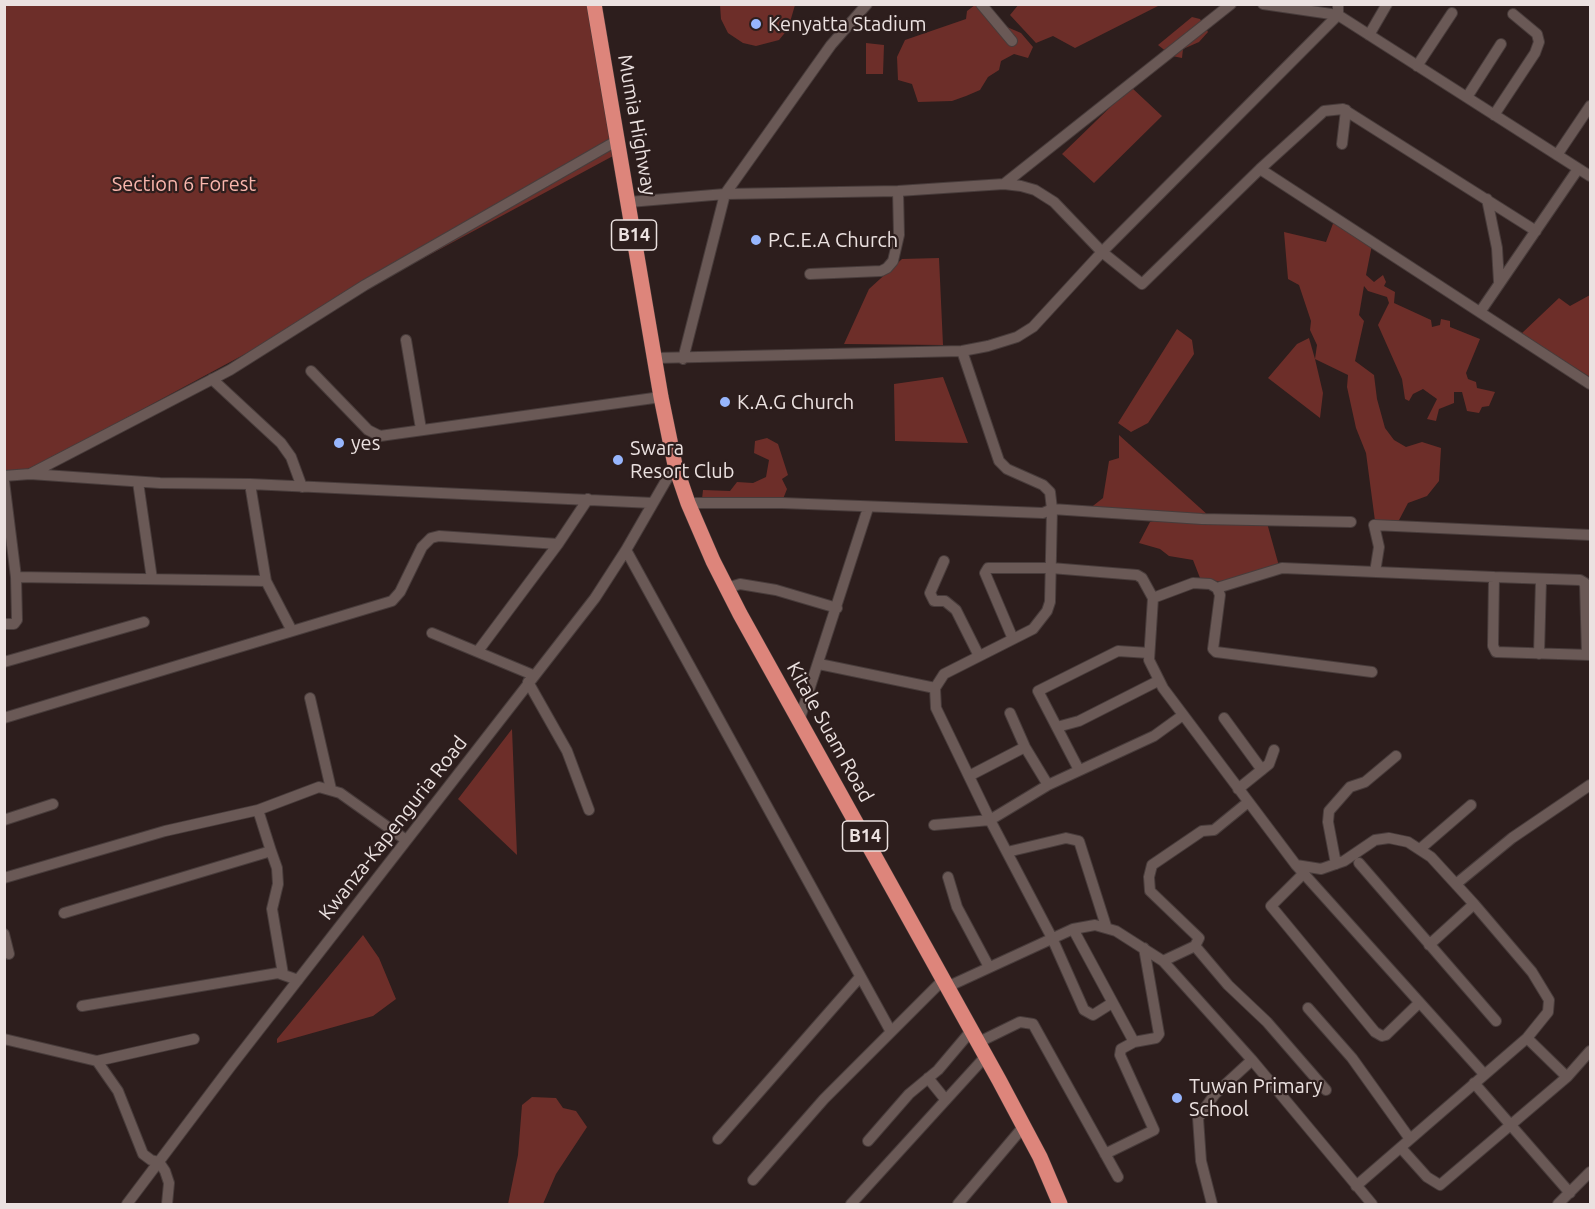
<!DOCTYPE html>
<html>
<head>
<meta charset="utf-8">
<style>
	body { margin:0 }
	#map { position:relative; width:1595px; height:1209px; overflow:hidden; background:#2d1e1d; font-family:Ubuntu,sans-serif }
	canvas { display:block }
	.frame { position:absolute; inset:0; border:6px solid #ebe1e0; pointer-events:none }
</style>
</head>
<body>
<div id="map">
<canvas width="1595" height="1209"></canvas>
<div class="frame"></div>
</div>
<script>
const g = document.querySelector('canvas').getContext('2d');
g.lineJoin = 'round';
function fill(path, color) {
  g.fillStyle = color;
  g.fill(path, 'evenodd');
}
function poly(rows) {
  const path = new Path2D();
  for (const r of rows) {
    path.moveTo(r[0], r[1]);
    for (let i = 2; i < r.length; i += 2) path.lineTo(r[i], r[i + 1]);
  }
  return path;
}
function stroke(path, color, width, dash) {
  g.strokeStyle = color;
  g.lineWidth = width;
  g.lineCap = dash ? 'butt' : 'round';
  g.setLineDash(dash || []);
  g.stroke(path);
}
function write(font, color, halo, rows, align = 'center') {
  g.font = font + ' Ubuntu,sans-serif';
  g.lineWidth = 4.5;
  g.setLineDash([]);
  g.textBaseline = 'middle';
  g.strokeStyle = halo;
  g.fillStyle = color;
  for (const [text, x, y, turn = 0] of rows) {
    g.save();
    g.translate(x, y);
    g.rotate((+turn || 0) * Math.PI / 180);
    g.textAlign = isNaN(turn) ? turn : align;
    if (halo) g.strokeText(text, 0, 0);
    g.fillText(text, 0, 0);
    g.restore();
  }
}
fill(poly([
	[1019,4,1160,4,1160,5,1075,48,1053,36,1036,43,1010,15],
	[5,5,602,5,626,149,11,480,5,480],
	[720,5,720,4,795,5,788,29,779,40,756,46,743,43,728,33,721,19],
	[975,5,1000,24,1021,33,1033,47,1028,58,1014,54,1001,61,999,70,988,77,980,90,966,96,952,101,918,102,912,84,898,80,897,57,905,40,966,19,967,11],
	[1192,17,1200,19,1208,32,1199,42,1183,49,1182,58,1172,56,1158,45],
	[866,43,884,45,883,74,866,74],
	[1131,87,1162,116,1094,183,1062,154],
	[1334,221,1372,245,1366,275,1374,282,1383,275,1386,282,1384,286,1395,292,1394,303,1431,320,1432,327,1440,325,1441,319,1450,321,1450,327,1480,339,1466,373,1468,379,1476,382,1477,388,1495,392,1489,406,1482,407,1479,413,1467,411,1462,392,1454,392,1454,403,1439,409,1436,421,1427,419,1437,399,1423,389,1413,394,1409,401,1405,399,1402,379,1378,325,1389,303,1387,297,1368,291,1364,286,1359,315,1364,321,1355,361,1374,375,1377,399,1385,428,1394,440,1406,447,1422,442,1441,448,1439,481,1427,496,1408,503,1398,522,1375,521,1366,453,1356,428,1347,387,1348,375,1315,359,1323,393,1320,418,1268,378,1297,344,1309,338,1315,359,1317,345,1310,330,1311,321,1299,285,1288,279,1284,232,1326,242],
	[939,258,943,345,844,344,869,289,902,259],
	[1590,295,1590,377,1521,334,1559,298,1570,306],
	[1177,329,1192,340,1194,354,1148,423,1131,432,1118,423],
	[943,377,968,443,895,441,894,384],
	[1119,435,1209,516,1089,509,1103,498,1109,461,1119,458],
	[767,438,778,444,788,475,782,479,787,489,783,499,702,499,703,490,730,491,737,482,753,483,766,477,769,460,754,453,755,441],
	[1157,520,1267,523,1279,566,1222,582,1200,578,1193,560,1169,556,1160,549,1139,543,1150,522],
	[512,729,517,855,458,799],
	[363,935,379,958,396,999,373,1016,277,1043,277,1039],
	[532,1097,556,1098,563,1108,576,1111,587,1127,556,1174,543,1204,508,1204,518,1155,522,1105]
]), '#6d2e29');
const minor = poly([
	[981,4,1012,41],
	[1263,4,1338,15,1590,176],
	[1369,35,1387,4],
	[1417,66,1452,13],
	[1467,97,1501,44],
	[1494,115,1535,53,1539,42,1537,34,1513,14],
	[1342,144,1346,110],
	[1557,155,1590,106],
	[1260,169,1324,111,1343,109,1536,231],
	[1004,184,1231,4],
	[1487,199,1497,248,1499,282],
	[629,202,725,194,898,191,1004,184,1021,186,1035,190,1054,202,1102,252,1142,284,1260,169,1590,384],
	[810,274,881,271,887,268,893,261,899,235,898,191],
	[1480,312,1578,169],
	[406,340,421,429],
	[962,351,999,461,1007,469,1043,485,1050,492,1052,509,1050,602,1047,611,1033,629,944,674,935,688,936,708,990,820,1052,938,1084,1010,1093,1015,1112,1003],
	[655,358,962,351,988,346,1017,337,1033,327,1102,252,1338,15,1338,4],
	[683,359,725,194,831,45,867,4],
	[311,371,368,430,380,436,661,397],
	[212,379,281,443,291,457,302,487],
	[30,474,230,370,365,285,618,140],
	[4,476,30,474,160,483,250,484,653,503],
	[4,481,16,577,17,620,14,624,4,624],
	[138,482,152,579],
	[250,484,266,581,292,631],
	[688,503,782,503,1043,513,1052,509,1202,519,1351,522],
	[626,550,890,1030],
	[944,561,930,593,934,601,945,601,956,610,979,656],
	[1375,572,1379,547,1374,525,1590,535],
	[16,577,266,581],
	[727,588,740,584,776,590,837,608],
	[1217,588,1282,568,1494,577],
	[1153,598,1193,583,1210,584,1217,588,1220,595,1213,649,1216,652,1372,672],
	[432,633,533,675],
	[1013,639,985,573,988,568,1051,568,1137,575,1142,578,1153,598,1149,660,1163,688,1296,865,1484,1074],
	[478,651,558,544,588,499],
	[1539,654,1541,580],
	[1587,655,1585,583,1580,580,1494,577,1493,646,1496,652,1590,655],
	[4,662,144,622],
	[819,664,935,688],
	[528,682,567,751,589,810],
	[310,698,331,789],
	[1010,713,1025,747,1048,785],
	[4,718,392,601,400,592,422,547,431,538,439,536,558,544],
	[1224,718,1262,770],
	[799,721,868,508],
	[1057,727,1079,721,1158,681],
	[1079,770,1038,691,1118,651,1149,653],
	[969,776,1025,747],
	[1238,789,1269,764,1274,750],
	[4,820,53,804],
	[934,825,990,820,1048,785,1154,736,1183,715],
	[1420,849,1471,805],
	[271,851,277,868,278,884,272,909,283,974],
	[1007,852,1066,838,1079,841,1106,926],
	[1359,863,1496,1021],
	[1336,864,1328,822,1329,811,1350,787,1365,782,1396,756],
	[1296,865,1321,869,1344,861,1375,840,1389,838,1408,842,1431,857,1474,904,1532,972,1549,1000,1548,1012,1527,1038,1356,1186],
	[1303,874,1271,906,1375,1032,1382,1036,1386,1035,1419,1003],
	[948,877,957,907,989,967],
	[4,878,165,831,258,810,319,787,340,793,406,840],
	[1456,884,1512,838,1590,785],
	[64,913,271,851,258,810],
	[1073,929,1134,1042],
	[4,934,9,954],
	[1429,945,1474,904],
	[1195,946,1228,985,1267,1022,1326,1090],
	[1163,961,1195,946,1199,938,1150,891,1149,877,1152,865,1202,831,1214,830,1247,803],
	[947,987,1073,929,1095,925,1116,931,1163,961,1252,1060,1372,1204],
	[82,1006,278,973,298,980],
	[1308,1008,1352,1058,1410,1139],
	[4,1039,97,1061,118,1091,143,1154,151,1160,159,1162,165,1171,169,1183,167,1204],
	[977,1043,1020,1022,1033,1024,1118,1177],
	[97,1061,194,1039],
	[1567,1077,1590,1051],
	[928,1078,945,1099],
	[1474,1083,1570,1193],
	[718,1139,860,977],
	[868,1141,909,1094,938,1070,971,1031],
	[1401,1148,1427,1177,1440,1185,1567,1077,1527,1038],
	[1105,1154,1154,1130,1120,1055,1121,1049,1134,1042,1156,1038,1159,1034,1144,948],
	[753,1180,824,1099,943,980],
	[127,1204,231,1066,595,598,626,550,675,465],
	[851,1204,985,1057],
	[958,1204,1024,1126],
	[1212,1204,1201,1161,1198,1118,1215,1094,1252,1060],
	[1558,1204,1590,1172]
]);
const highway = poly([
	[594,4,661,397,675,465,688,503,713,561,740,614,999,1080,1040,1157,1060,1204]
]);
stroke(minor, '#483c3b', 12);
stroke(highway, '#483c3b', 16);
stroke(minor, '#6a5956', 10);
stroke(highway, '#dd857b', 15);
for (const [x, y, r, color] of [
	[756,24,6,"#97b6fd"],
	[756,240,6,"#97b6fd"],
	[725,402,6,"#97b6fd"],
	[339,443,6,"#97b6fd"],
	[618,460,6,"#97b6fd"],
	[1177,1098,6,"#97b6fd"]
]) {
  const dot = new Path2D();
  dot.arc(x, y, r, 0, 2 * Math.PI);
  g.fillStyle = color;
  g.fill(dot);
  stroke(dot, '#2d1e1d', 2);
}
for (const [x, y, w] of [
	[634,235,45],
	[865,836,45]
]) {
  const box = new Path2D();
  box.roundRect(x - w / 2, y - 15, w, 30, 4.5);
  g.fillStyle = '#2d1e1d';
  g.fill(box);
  stroke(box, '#ebe1e0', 1.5);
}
write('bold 18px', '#ebe1e0', null, [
	["B14",634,235],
	["B14",865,836]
]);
write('20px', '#ebe1e0', '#2d1e1d', [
	["Kenyatta Stadium",768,24],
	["P.C.E.A Church",768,240],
	["K.A.G Church",737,402],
	["yes",351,443],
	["Swara",630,448],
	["Resort Club",630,471],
	["Tuwan Primary",1189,1086],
	["School",1189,1109]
], 'left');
write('20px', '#ebe1e0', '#2d1e1d', [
	["Mumia Highway",637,125,80],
	["Kitale Suam Road",830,732,61],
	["Kwanza-Kapenguria Road",393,828,-52]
]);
write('20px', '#f9b6ad', '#2d1e1d', [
	["Section 6 Forest",184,184]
]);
</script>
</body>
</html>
